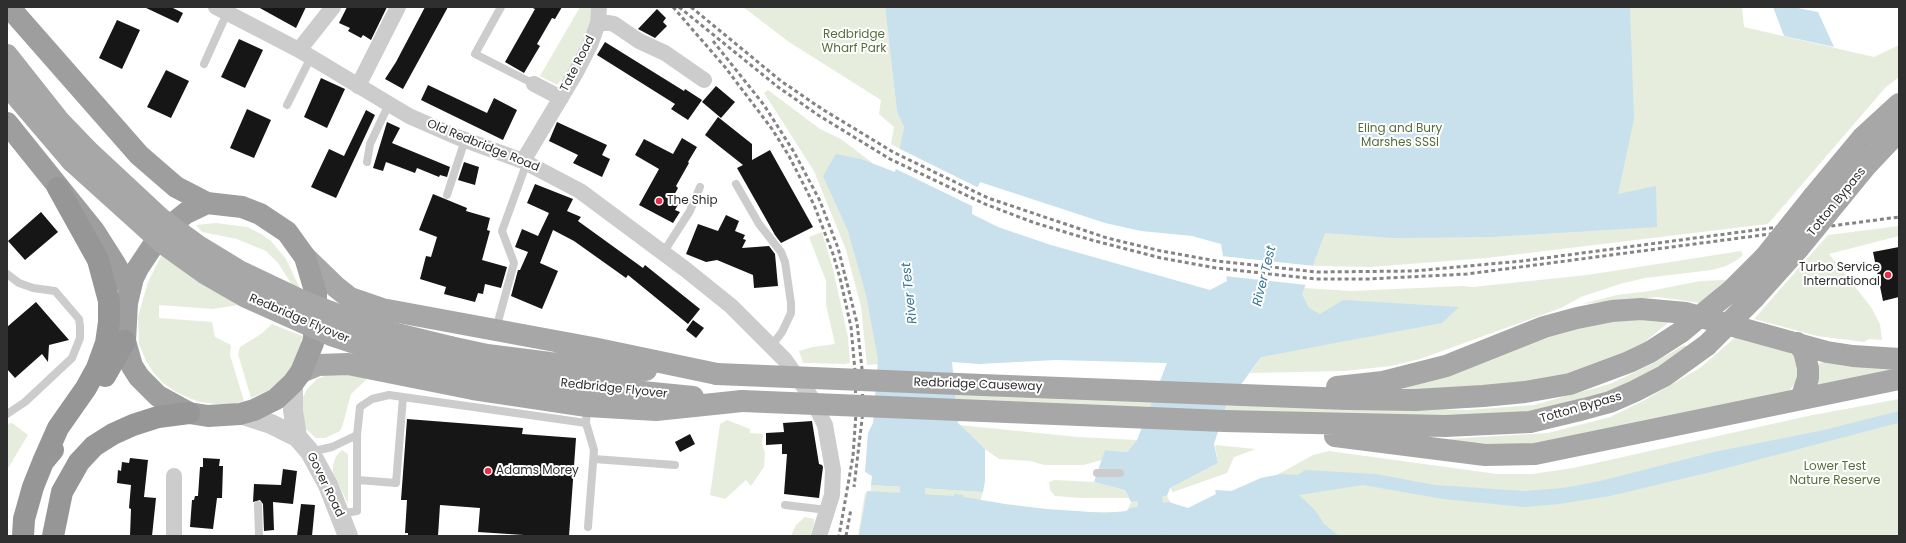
<!DOCTYPE html>
<html>
<head>
<meta charset="utf-8">
<style>
	body { margin:0 }
	#map { position:relative; width:1906px; height:543px; overflow:hidden; background:#fff; font-family:Poppins,sans-serif }
	canvas { display:block }
	.frame { position:absolute; inset:0; border:8px solid #2f2f2f; pointer-events:none }
</style>
</head>
<body>
<div id="map">
<canvas width="1906" height="543"></canvas>
<div class="frame"></div>
</div>
<script>
const g = document.querySelector('canvas').getContext('2d');
g.lineJoin = 'round';
function fill(path, color) {
  g.fillStyle = color;
  g.fill(path, 'evenodd');
}
function poly(rows) {
  const path = new Path2D();
  for (const r of rows) {
    path.moveTo(r[0], r[1]);
    for (let i = 2; i < r.length; i += 2) path.lineTo(r[i], r[i + 1]);
  }
  return path;
}
function stroke(path, color, width, dash) {
  g.strokeStyle = color;
  g.lineWidth = width;
  g.lineCap = dash ? 'butt' : 'round';
  g.setLineDash(dash || []);
  g.stroke(path);
}
function write(font, color, halo, rows, align = 'center') {
  g.font = font + ' Poppins,sans-serif';
  g.lineWidth = 4;
  g.setLineDash([]);
  g.textBaseline = 'middle';
  g.strokeStyle = halo;
  g.fillStyle = color;
  for (const [text, x, y, turn = 0] of rows) {
    g.save();
    g.translate(x, y);
    g.rotate((+turn || 0) * Math.PI / 180);
    g.textAlign = isNaN(turn) ? turn : align;
    if (halo) g.strokeText(text, 0, 0);
    g.fillText(text, 0, 0);
    g.restore();
  }
}
fill(poly([
	[580,7,591,7,590,27,569,71,557,85,540,76],
	[743,7,885,7,897,112,904,127,900,149,891,144,894,127,879,114,881,100,789,42],
	[1106,7,1742,7,1744,27,1874,57,1899,45,1899,77,1885,88,1768,224,1487,258,1371,267,1313,266,1304,288,1351,291,1463,286,1473,287,1587,275,1741,251,1743,255,1737,260,1726,266,1712,270,1645,278,1620,284,1581,297,1561,308,1420,359,1391,366,1345,371,1250,373,1261,357,1278,313],
	[768,90,820,129,841,139,875,165,895,173,878,364,867,365,861,307,846,250,814,171,764,93],
	[216,223,247,227,261,234,271,241,286,259,301,291,294,288,278,263,266,251,237,239,202,232,196,225],
	[1899,226,1899,236,1829,254,1871,307,1880,324,1882,340,1869,339,1864,342,1817,336,1754,319,1828,235],
	[822,232,833,269,848,337,850,363,845,364,803,363,799,351,813,347,835,344,826,305,826,281,809,237],
	[161,256,238,305,213,309,159,305,159,318,212,322,215,337,231,345,230,355,244,401,233,404,216,404,200,402,189,398,176,392,163,383,153,372,146,361,139,344,138,317,148,282],
	[1726,280,1700,303,1658,297,1582,304,1617,295,1650,291,1700,281],
	[1674,318,1646,341,1647,349,1534,384,1399,392,1402,387,1523,343,1598,320],
	[272,324,302,336,300,349,293,365,284,377,269,390,251,398,238,354,240,347,261,334],
	[1738,335,1782,348,1794,356,1799,370,1795,383,1787,394,1510,450,1447,439,1548,433,1610,417,1643,401,1700,368],
	[1684,345,1692,349,1601,399,1500,418,1224,415,1227,404,1467,410,1534,405,1610,384,1652,364],
	[1824,362,1895,369,1816,391,1818,366,1820,363],
	[330,374,345,374,367,379,351,394,343,424,340,431,325,438,316,438,305,428,302,399,307,389,317,379],
	[955,394,1153,400,1149,409,956,403],
	[1899,399,1899,536,858,536,865,493,871,492,871,485,983,492,980,501,1053,512,1127,512,1131,502,1167,496,1172,505,1189,509,1261,478,1275,476,1313,455,1329,451,1497,474,1532,474,1573,468,1808,416],
	[727,420,750,429,750,433,763,434,762,444,765,453,764,467,751,486,746,480,725,499,710,495,720,424],
	[12,423,28,435,7,470,7,424],
	[959,425,1078,437,1137,440,1127,452,1105,450,1102,460,1084,465,1044,465,1030,461,999,459,985,449],
	[1215,445,1256,449,1234,457,1227,473,1173,492,1170,488,1218,463],
	[342,450,348,454,348,504,333,473,333,466,336,456],
	[1055,480,1094,482,1125,490,1129,498,1081,498,1055,496,1050,490,1049,482],
	[805,517,814,519,814,524,810,536,791,536,796,525]
]), '#e6eddd');
fill(poly([
	[885,7,1630,7,1634,119,1618,194,1656,186,1657,227,1490,237,1395,238,1325,233,1302,294,1309,308,1320,314,1343,300,1459,307,1442,323,1261,357,1227,404,1214,444,1218,463,1170,488,1167,496,1131,502,1125,490,1094,482,1105,450,1127,452,1137,440,1167,363,1056,360,979,364,952,362,958,423,985,449,985,481,983,492,871,485,872,476,865,472,868,433,873,423,878,359,866,295,848,231,823,176,836,154,861,159,895,172,904,127,897,112],
	[980,182,1105,223,1141,231,1192,236,1221,244,1227,281,1210,290,1051,245,998,227,972,214,973,198],
	[1773,7,1793,7,1818,12,1834,47,1784,36],
	[1899,411,1899,423,1894,424,1715,471,1610,496,1559,504,1524,507,1443,499,1363,485,1299,495,1315,510,1324,524,1339,536,859,536,867,491,954,496,954,494,963,495,964,497,1005,504,1047,509,1105,513,1126,511,1130,508,1169,502,1188,508,1216,494,1215,490,1232,491,1261,478,1281,474,1298,475,1305,470,1376,474,1435,485,1524,491,1563,488,1600,481,1714,452,1824,430]
]), '#c8e1ed');
fill(poly([
	[898,148,979,188,975,198,974,207,894,168],
	[1221,256,1315,266,1307,285,1224,276]
]), '#fff');
stroke(poly([
	[1152,468,1147,471,1152,519,1211,536],
	[905,536,913,488,913,454]
]), '#c8e1ed', 25);
fill(poly([
	[144,7,171,7,183,13,178,23],
	[258,7,306,7,296,28],
	[347,7,387,7,371,40,363,35,361,38,348,31,350,28,339,23],
	[425,7,448,7,403,89,385,79,396,62],
	[530,7,562,7,555,19,552,18,537,44,540,46,524,73,505,62,535,9],
	[657,9,666,18,663,22,667,26,655,38,638,29],
	[117,20,140,30,122,69,99,58],
	[239,39,263,50,245,88,221,77],
	[605,42,684,91,685,89,702,100,688,120,671,109,675,104,597,55],
	[166,70,189,81,171,118,147,107],
	[321,78,345,89,327,128,304,117],
	[428,85,487,113,494,98,517,110,503,140,421,100],
	[716,86,735,102,721,118,702,102],
	[247,109,271,120,254,158,230,148],
	[366,110,375,115,336,198,311,187,329,149,344,156],
	[718,117,752,144,752,160,770,150,813,227,781,243,775,235,737,168,743,165,705,135],
	[387,122,400,128,392,143,450,167,447,177,440,175,439,177,417,168,415,173,386,162,383,171,373,168],
	[557,122,607,145,602,155,610,159,602,177,573,163,578,155,549,141],
	[682,138,697,147,688,162,689,163,676,186,678,188,672,199,679,203,675,210,680,212,673,223,639,205,659,169,635,155,644,139,673,154],
	[464,162,479,167,475,185,458,180],
	[535,184,573,199,567,211,581,217,578,221,643,268,645,265,700,309,688,324,628,275,626,278,574,241,553,230,540,263,558,271,542,309,511,296,518,270,520,270,528,252,515,247,522,229,538,236,549,213,527,203],
	[433,194,467,208,466,211,490,218,487,230,490,231,482,260,507,267,501,288,485,284,483,294,478,293,475,302,444,294,446,287,420,279,426,256,431,257,437,237,419,230],
	[41,212,58,232,25,260,8,241],
	[726,215,739,221,735,231,745,235,743,239,746,240,742,248,769,246,775,254,778,286,754,288,753,275,717,260,706,262,686,254,698,224,718,231],
	[1899,247,1899,297,1883,301,1873,252],
	[36,302,69,340,49,345,48,362,42,354,15,378,7,369,7,327],
	[693,320,704,328,696,338,686,330],
	[407,419,523,428,522,434,576,438,569,536,539,536,478,532,480,508,440,505,438,536,408,536,408,533,405,533,407,500,401,500],
	[812,421,819,464,822,465,823,467,819,498,784,494,787,454,782,454,782,444,766,445,766,433,784,432,783,423],
	[690,434,695,444,680,452,675,442],
	[130,458,148,460,144,497,156,498,152,536,130,536,131,509,129,508,131,485,117,483,118,470,121,471,122,462,129,463],
	[203,458,220,459,219,466,223,466,222,498,217,498,213,529,190,527,192,500,194,500,195,496,198,496,200,467,203,467],
	[283,469,297,471,293,504,273,502,274,530,264,531,263,504,260,500,253,502,254,484,281,485],
	[301,504,315,505,312,536,297,536]
]), '#161616');
stroke(poly([
	[501,7,475,54,534,84],
	[204,64,227,13],
	[287,105,311,57],
	[367,162,370,144,389,104],
	[736,184,759,224,781,252,785,262,791,303,791,313,782,332,772,345],
	[447,195,465,140],
	[663,253,690,211,700,187],
	[7,274,19,283,33,288,55,291,79,319,80,326,80,338,72,358,25,402,7,414],
	[496,329,514,263,502,231,527,162],
	[586,423,594,450,588,527],
	[310,452,332,447,357,435,360,407,372,399,389,395,586,423,587,407],
	[594,459,675,465],
	[1097,473,1120,473],
	[358,480,396,483,403,397],
	[258,505,259,536],
	[785,505,827,510],
	[340,514,357,511,357,435]
]), '#ccc', 8);
stroke(poly([
	[216,7,299,50,409,116,457,137,523,161,580,191,685,269,731,306,785,360,811,397,825,425,833,470,832,495,819,536],
	[598,23,609,23,614,24,639,41,665,53,704,80],
	[299,50,333,7],
	[534,84,561,98],
	[358,86,398,7],
	[523,161,575,74,590,45,598,23,599,7],
	[174,536,174,476]
]), '#ccc', 16);
stroke(poly([
	[293,383,293,410,297,437],
	[240,414,271,424,297,437,310,452,328,485,348,536]
]), '#ccc', 20);
stroke(poly([
	[7,55,60,122,87,150],
	[7,85,72,161],
	[1813,197,1863,137,1899,104],
	[1838,200,1865,167,1899,131],
	[305,257,336,287,350,298,382,309,593,348,717,374],
	[1732,290,1765,257],
	[1754,298,1798,249],
	[1797,343,1804,351,1808,368,1808,378,1801,399],
	[450,347,487,355,550,363,646,370],
	[447,365,480,372,551,383,693,397],
	[301,372,318,365,348,364,473,389,587,406,656,410,742,401],
	[982,385,1347,399,1415,400,1483,396,1525,392,1570,384,1629,362,1650,352,1681,332],
	[1337,387,1383,382,1446,366,1544,327,1577,318,1612,311,1641,309,1686,313,1827,352,1853,356,1899,359],
	[983,411,1224,421,1445,426,1530,422,1584,409,1610,402,1635,391,1664,376,1707,345],
	[1335,436,1485,455,1535,454,1899,379]
]), '#a7a7a7', 22);
stroke(poly([
	[9,7,139,155,176,187,207,203],
	[7,123,94,231,115,264,130,290],
	[207,203,242,207,260,214,287,232,305,257,316,294,316,324,313,343,301,372,293,383,276,399,254,410,240,414,208,416,189,413,158,396,139,377,132,366,125,341,127,303,133,278,138,268,154,244,166,229,186,213,207,203]
]), '#9e9e9e', 22);
stroke(poly([
	[105,376,125,341],
	[43,462,58,428,86,388,97,368,106,343,109,322,109,301,98,260,58,188],
	[23,536,24,519,33,487,43,462,53,450],
	[53,536,62,492,79,462,94,446,113,434,133,425,158,417,189,413]
]), '#969696', 22);
stroke(poly([
	[673,7,725,67,772,129,789,156,814,205,833,254,840,278,851,327,855,371,856,413,853,456,839,536],
	[679,7,778,87,818,115,890,159,985,204,1035,223,1095,241,1161,258,1216,268,1316,279,1368,279,1467,274,1899,217],
	[691,7,781,81,822,109,893,152,988,198,1107,238,1161,251,1217,261,1317,272,1414,271,1522,261,1816,222],
	[713,41,764,105,794,152,820,201,838,248,857,323,862,369,863,411,854,487],
	[846,536,851,509]
]), '#848484', 3, [4, 3]);
stroke(poly([
	[87,150,161,219,198,246,239,271,302,301,372,328,450,347],
	[72,161,164,244,206,274,246,297,331,335,370,348,447,365],
	[1798,249,1838,200],
	[1765,257,1813,197],
	[1681,332,1732,290],
	[1707,345,1754,298],
	[717,374,982,385],
	[742,401,983,411]
]), '#a7a7a7', 22);
for (const [x, y, r, color] of [
	[659,201,4,"#ec2c47"],
	[1888,275,4,"#ec2c47"],
	[488,471,4,"#ec2c47"]
]) {
  const dot = new Path2D();
  dot.arc(x, y, r, 0, 2 * Math.PI);
  g.fillStyle = color;
  g.fill(dot);
  stroke(dot, '#fff', 1.5);
}
write('12px', '#566d3b', '#fff', [
	["Redbridge",854,35],
	["Wharf Park",854,49],
	["Eling and Bury",1400,129],
	["Marshes SSSI",1400,143],
	["Lower Test",1835,467],
	["Nature Reserve",1835,481]
]);
write('12px', '#2f2f2f', '#fff', [
	["Tate Road",578,64,-63],
	["Old Redbridge Road",483,146,22],
	["Totton Bypass",1837,202,-51],
	["Redbridge Flyover",299,319,23],
	["Redbridge Causeway",978,385,2],
	["Redbridge Flyover",614,389,6],
	["Totton Bypass",1581,408,-16],
	["Gover Road",325,485,64]
]);
write('12px', '#2f2f2f', '#fff', [
	["The Ship",667,201],
	["Turbo Service",1880,268,"right"],
	["International",1880,282,"right"],
	["Adams Morey",496,471]
], 'left');
write('italic 13px', '#3a7895', '#fff', [
	["River Test",1265,276,-76],
	["River Test",910,293,-96]
]);
</script>
</body>
</html>
